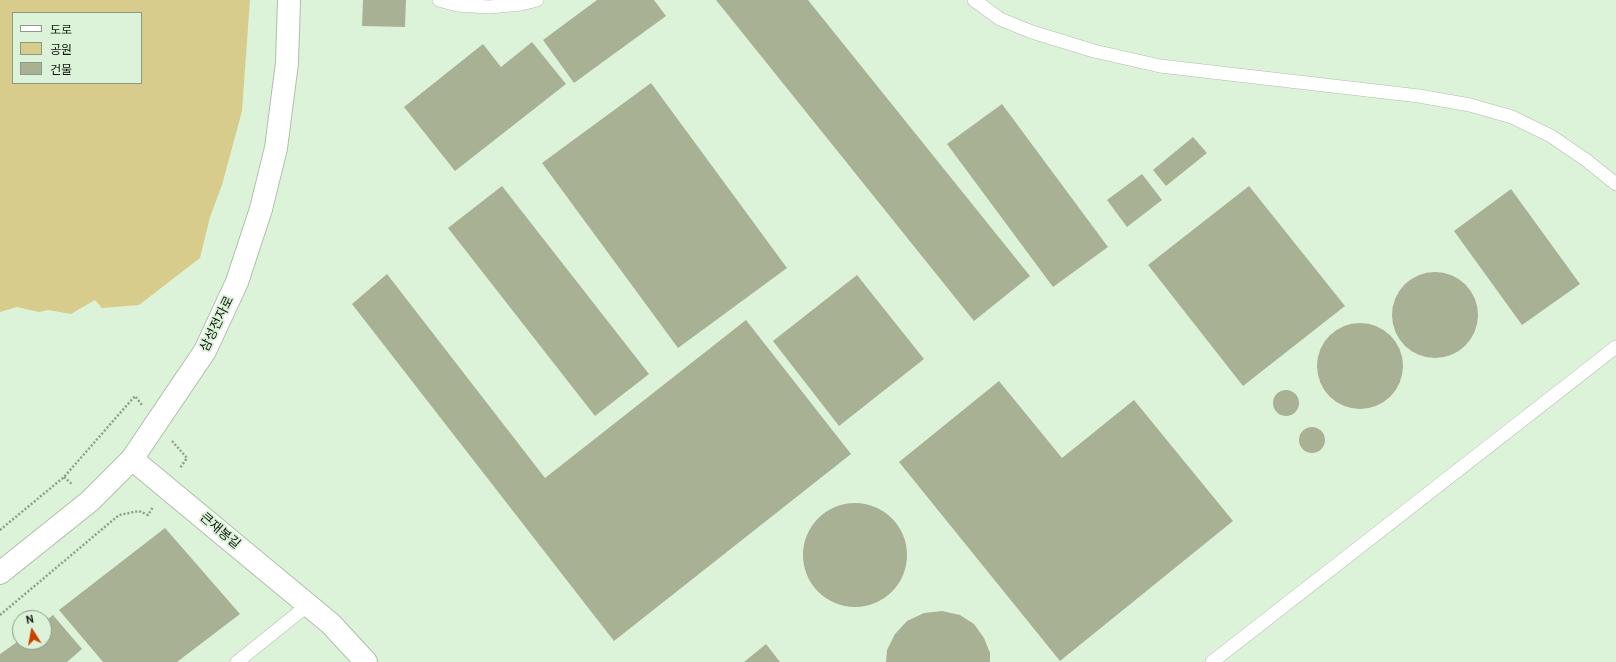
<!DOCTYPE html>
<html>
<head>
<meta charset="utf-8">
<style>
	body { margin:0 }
	#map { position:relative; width:1616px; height:662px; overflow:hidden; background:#ddf3d9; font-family:Cabin,"Noto Sans KR",sans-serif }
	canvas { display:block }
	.legend { position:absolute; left:12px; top:12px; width:130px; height:72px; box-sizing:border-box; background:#ddf3d9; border:1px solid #8b9b87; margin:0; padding:5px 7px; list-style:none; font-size:12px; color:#0f160d }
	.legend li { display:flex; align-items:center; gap:8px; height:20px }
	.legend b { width:20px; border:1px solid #8b9b87 }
	.north { position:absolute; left:12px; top:610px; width:40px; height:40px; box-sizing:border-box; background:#ddf3d9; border:1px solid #8b9b87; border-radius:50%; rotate:349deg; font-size:11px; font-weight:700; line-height:16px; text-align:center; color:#0f160d }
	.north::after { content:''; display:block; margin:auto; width:14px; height:18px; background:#c94300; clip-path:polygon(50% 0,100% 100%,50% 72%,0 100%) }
</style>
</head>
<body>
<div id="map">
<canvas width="1616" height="662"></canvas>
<ul class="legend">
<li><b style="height:5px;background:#fff"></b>도로</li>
<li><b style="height:11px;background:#d7cc8b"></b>공원</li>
<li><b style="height:11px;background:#a8b194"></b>건물</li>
</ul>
<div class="north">N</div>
</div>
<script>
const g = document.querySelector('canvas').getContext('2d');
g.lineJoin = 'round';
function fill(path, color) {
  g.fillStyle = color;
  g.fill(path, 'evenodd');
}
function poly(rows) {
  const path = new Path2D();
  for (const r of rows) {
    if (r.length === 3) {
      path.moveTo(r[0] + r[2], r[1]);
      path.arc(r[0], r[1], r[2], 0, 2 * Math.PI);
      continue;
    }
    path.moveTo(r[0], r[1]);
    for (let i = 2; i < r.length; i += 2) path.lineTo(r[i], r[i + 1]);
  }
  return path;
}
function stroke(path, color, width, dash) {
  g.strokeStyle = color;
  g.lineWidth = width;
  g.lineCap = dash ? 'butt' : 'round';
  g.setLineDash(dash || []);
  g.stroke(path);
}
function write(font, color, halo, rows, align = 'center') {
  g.font = font + ' Cabin,"Noto Sans KR",sans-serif';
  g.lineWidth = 4;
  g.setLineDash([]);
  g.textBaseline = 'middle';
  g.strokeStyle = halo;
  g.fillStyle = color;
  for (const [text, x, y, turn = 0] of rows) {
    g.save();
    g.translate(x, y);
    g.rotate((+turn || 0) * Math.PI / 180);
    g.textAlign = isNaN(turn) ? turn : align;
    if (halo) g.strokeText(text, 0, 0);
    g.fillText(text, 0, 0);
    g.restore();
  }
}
fill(poly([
	[0,0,250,0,242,111,222,185,210,217,200,258,139,305,102,308,95,300,71,314,48,310,39,312,17,307,0,312],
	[13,13,141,13,141,83,13,83]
]), '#d7cc8b');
fill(poly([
	[363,0,406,0,405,27,362,26],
	[597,0,654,0,666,16,574,83,543,40],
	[716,0,808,0,1030,276,974,321],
	[532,42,566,84,455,171,404,107,483,44,501,67],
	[651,83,787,268,678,348,542,163],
	[1002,104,1108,247,1053,287,947,144],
	[1193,137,1207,153,1166,186,1153,170],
	[1142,174,1162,200,1127,227,1107,200],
	[502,186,649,374,595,416,448,228],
	[1249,186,1345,306,1243,386,1148,265],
	[1511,189,1580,284,1522,325,1454,231],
	[1435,315,43],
	[387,274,545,478,746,320,851,454,614,641,352,304],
	[857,275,924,359,839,426,773,341],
	[1360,366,43],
	[999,381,1062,458,1134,400,1233,521,1060,661,899,462],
	[1286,403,13],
	[1312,440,13],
	[855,555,52],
	[165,528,240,614,177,662,103,662,59,610],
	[942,611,960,615,974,624,984,638,990,653,990,662,886,662,887,650,895,634,907,621,924,613],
	[53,615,82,649,67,662,0,662,0,654,20,640,20,642,44,642,44,622],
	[766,644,780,662,744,662]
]), '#a8b194');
const service = poly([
	[439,0,457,5,489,7,521,4,537,0],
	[974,0,1000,19,1032,32,1094,51,1160,66,1419,96,1470,105,1512,117,1551,136,1586,160,1616,184],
	[237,662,308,605],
	[1212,662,1616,347]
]);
const tertiary = poly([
	[132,459,331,624,366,662],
	[0,573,90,501,132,459,205,351,237,282,261,209,276,148,287,63,289,0]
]);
stroke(service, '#acc0a7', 14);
stroke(tertiary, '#acc0a7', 24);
stroke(poly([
	[172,441,187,458,180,468],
	[64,477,73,485],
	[0,530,64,477,135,396,142,405],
	[0,615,119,515,139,511,148,515,153,507]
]), '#8e9e8a', 2.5, [2, 2]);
stroke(service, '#fff', 13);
stroke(tertiary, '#fff', 22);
write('13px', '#0f160d', '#ddf3d9', [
	["삼성전자로",217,324,-64],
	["큰재봉길",220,531,40]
]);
</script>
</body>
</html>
